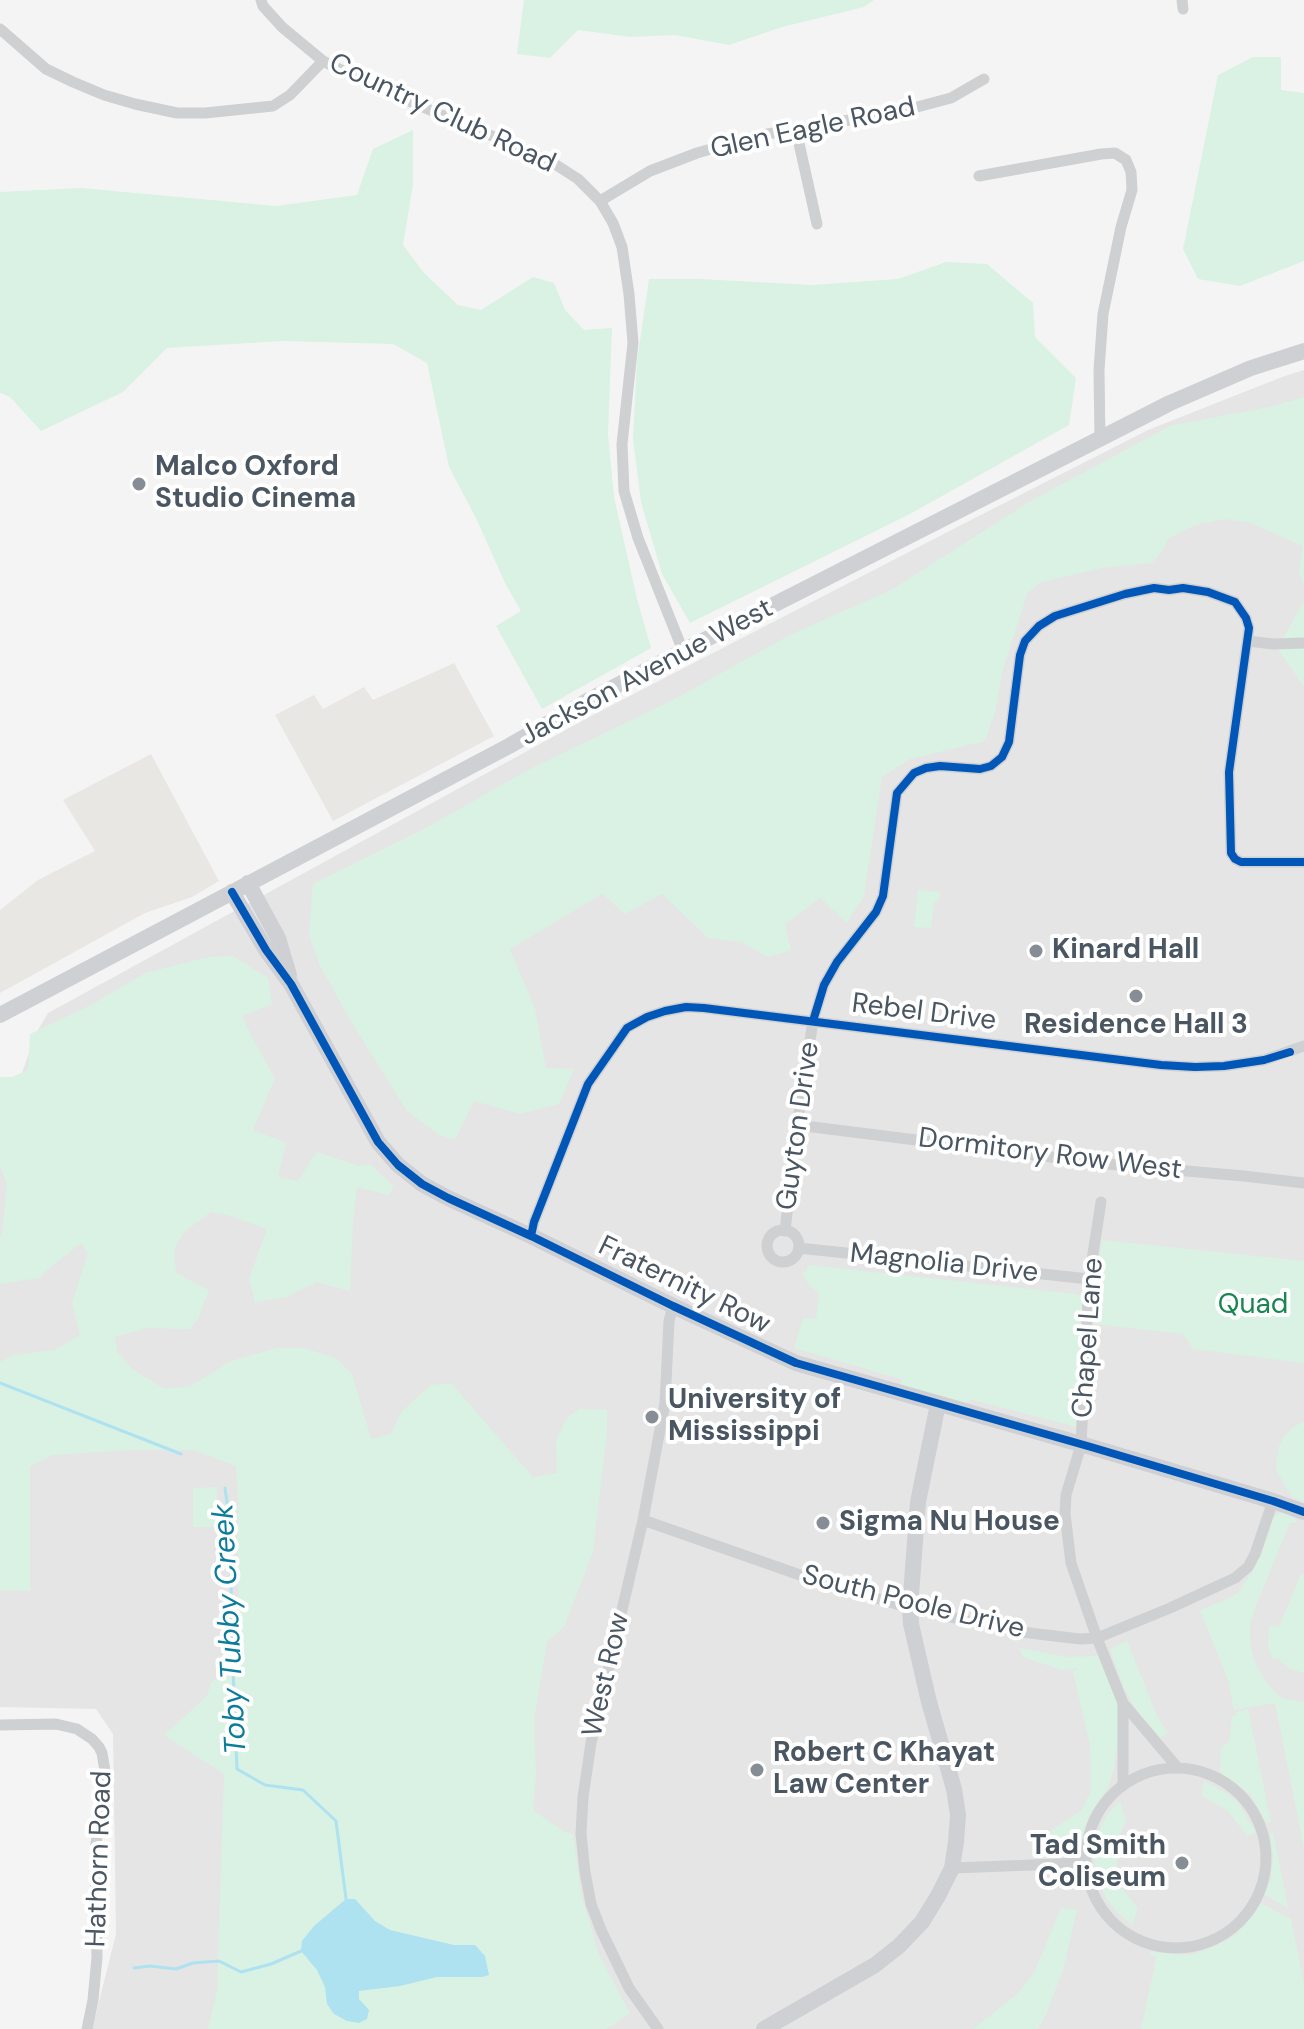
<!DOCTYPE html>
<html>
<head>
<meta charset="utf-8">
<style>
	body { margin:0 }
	canvas { display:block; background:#f4f4f4 }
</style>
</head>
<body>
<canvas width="1304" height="2029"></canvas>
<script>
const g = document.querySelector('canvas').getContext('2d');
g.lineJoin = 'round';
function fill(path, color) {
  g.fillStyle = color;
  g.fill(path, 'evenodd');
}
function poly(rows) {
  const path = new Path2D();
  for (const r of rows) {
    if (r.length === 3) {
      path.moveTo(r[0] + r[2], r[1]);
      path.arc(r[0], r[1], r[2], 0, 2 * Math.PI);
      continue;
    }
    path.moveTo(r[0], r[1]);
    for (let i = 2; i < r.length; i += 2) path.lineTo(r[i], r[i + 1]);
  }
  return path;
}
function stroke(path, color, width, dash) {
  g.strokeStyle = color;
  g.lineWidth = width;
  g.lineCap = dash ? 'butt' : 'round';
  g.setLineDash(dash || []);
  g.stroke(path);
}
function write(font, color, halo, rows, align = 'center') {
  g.font = font + ' "DM Sans",sans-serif';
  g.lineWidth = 8;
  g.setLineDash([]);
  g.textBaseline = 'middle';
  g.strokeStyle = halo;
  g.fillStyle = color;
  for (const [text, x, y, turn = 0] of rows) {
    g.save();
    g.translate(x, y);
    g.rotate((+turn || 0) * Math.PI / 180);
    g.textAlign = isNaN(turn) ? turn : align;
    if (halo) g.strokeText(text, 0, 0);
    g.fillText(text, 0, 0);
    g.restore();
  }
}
fill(poly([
	[454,663,494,736,333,821,275,715,314,695,323,709,364,687,373,700],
	[151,754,219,881,192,897,145,913,0,993,0,910,38,880,95,851,63,800]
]), '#e8e7e3');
fill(poly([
	[1304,370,1304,2029,92,2029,116,1934,113,1734,96,1709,0,1707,0,1126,22,1073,35,1035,48,1013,593,715,963,524,1148,430,1282,377]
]), '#e6e5e6');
fill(poly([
	[524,0,874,0,864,7,782,27,729,45,675,35,631,37,578,30,550,58,517,54],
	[1253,57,1281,57,1281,90,1304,93,1304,261,1240,286,1198,279,1183,249,1218,75],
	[413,130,413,185,403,245,424,273,458,305,481,310,533,277,554,283,565,310,584,330,612,328,608,434,614,497,637,599,651,648,542,709,496,626,521,611,505,583,476,518,449,467,427,363,393,344,282,341,167,348,123,392,41,431,10,397,0,393,0,192,81,188,276,206,357,195,373,149],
	[946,262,987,264,1033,303,1035,337,1076,378,1069,425,910,514,690,623,662,574,641,502,633,439,637,361,649,279,700,279,812,285,898,279],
	[1304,397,1304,587,1299,571,1303,546,1251,523,1224,519,1195,525,1169,538,1161,553,1152,563,1102,568,1041,582,1027,594,1003,669,995,712,985,741,910,759,882,777,864,896,847,923,820,898,785,924,791,950,767,957,742,942,708,938,662,894,625,914,602,894,510,949,535,1009,546,1068,574,1069,559,1104,520,1114,474,1101,455,1140,439,1135,407,1111,352,1023,320,966,309,935,313,884,428,827,530,769,671,701,790,635,891,590,1031,501,1170,426,1274,406],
	[1304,602,1304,687,1277,648],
	[918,890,940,892,939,900,934,903,931,928,914,927],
	[233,956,268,978,272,1004,242,1016,254,1041,275,1078,253,1130,286,1143,278,1177,298,1181,316,1152,359,1166,370,1164,394,1186,389,1195,357,1187,353,1222,350,1291,317,1282,286,1297,255,1302,249,1279,267,1229,231,1216,211,1212,184,1232,174,1249,176,1273,209,1290,198,1319,190,1329,147,1328,115,1337,117,1351,132,1369,165,1389,191,1386,231,1361,277,1348,303,1348,336,1358,352,1374,371,1439,391,1434,401,1412,431,1385,451,1383,533,1477,557,1473,556,1442,566,1419,579,1409,607,1410,607,1432,593,1552,564,1627,547,1642,534,1720,536,1776,533,1810,564,1832,573,1834,581,1894,598,1952,630,2014,606,2029,208,2029,217,1991,224,1774,164,1735,207,1696,211,1682,236,1671,240,1620,237,1568,238,1495,236,1466,193,1450,127,1450,53,1455,30,1466,30,1591,0,1590,0,1362,14,1355,55,1350,80,1335,72,1303,88,1253,81,1243,53,1265,39,1278,0,1284,0,1236,2,1234,7,1184,0,1165,0,1077,12,1077,28,1070,30,1034,91,1005,145,973,208,957],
	[1102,1240,1304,1261,1304,1363,1193,1349,1183,1334,1094,1324],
	[808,1265,1077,1294,1083,1297,1076,1427,970,1399,968,1403,901,1385,901,1379,794,1348,803,1318,816,1319,819,1293,809,1285,802,1273,806,1271],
	[1304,1421,1304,1501,1292,1497,1277,1472,1276,1463,1279,1446,1284,1436,1292,1428],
	[217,1487,217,1527,193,1527,193,1488],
	[1280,1513,1285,1513,1295,1519,1297,1523,1290,1523,1255,1608,1250,1625,1250,1642,1254,1660,1264,1679,1278,1695,1285,1699,1304,1702,1304,1848,1275,1703,1234,1710,1228,1680,1200,1610,1228,1599,1238,1593,1250,1575,1262,1553,1273,1518],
	[1301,1574,1304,1575,1304,1673,1288,1668,1277,1658,1273,1660,1268,1647,1269,1628,1271,1625,1279,1627],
	[1127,1641,1159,1720,1168,1733,1160,1738,1137,1711,1124,1688,1110,1649],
	[1019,1648,1067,1657,1095,1656,1102,1651,1123,1703,1114,1769,1108,1788,1089,1815,1078,1855,1041,1858,1038,1839,1082,1810,1091,1790,1090,1745,1073,1672,1078,1668,1062,1670,1023,1657],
	[1248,1709,1271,1822,1267,1823,1264,1819,1250,1794,1220,1772,1221,1748,1229,1741,1232,1716,1236,1716,1237,1712],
	[1204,1781,1223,1791,1238,1802,1256,1833,1247,1836,1228,1811,1201,1795],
	[1120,1801,1126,1821,1118,1839,1117,1872,1124,1891,1138,1908,1132,1925,1118,1913,1107,1900,1096,1876,1094,1857,1097,1834,1107,1815],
	[1273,1832,1288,1907,1289,1909,1264,1894,1271,1879,1273,1857,1270,1833],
	[1261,1903,1291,1919,1304,1984,1304,2029,1141,2029,1156,1959,1155,1956,1150,1955,1150,1952,1191,1955,1215,1946,1233,1937,1251,1918],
	[1061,1908,1077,1910,1063,1970,1046,2015,1038,2029,973,2029,1015,1996,1034,1973]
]), '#d9f2e3');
fill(poly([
	[346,1899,355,1899,375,1921,390,1930,454,1945,475,1945,485,1956,489,1975,482,1977,437,1977,400,1986,359,1991,359,1999,369,2010,367,2019,359,2023,347,2021,334,2014,327,2004,325,1987,317,1970,301,1951,302,1941,314,1926]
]), '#aee2f0');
stroke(poly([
	[0,1383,181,1454],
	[225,1488,230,1525,232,1644,237,1769,265,1785,303,1790,336,1821,346,1899],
	[134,1968,150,1966,176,1969,193,1963,219,1961,241,1972,271,1964,301,1951]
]), '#aee2f0', 3);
stroke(poly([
	[261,0,263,6,282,27,323,61,375,87,547,159,578,179,600,201,613,223,622,247,629,294,633,343,622,444,624,491,638,538,683,651],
	[1182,0,1183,9],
	[0,29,46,69,73,82,104,95,135,104,177,113,205,113,273,106,290,95,323,61],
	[796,130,817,224],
	[979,176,1101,154,1115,153,1126,160,1131,172,1132,190,1121,227,1103,314,1099,370,1100,439],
	[600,201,650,171,697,153,756,136,902,111,951,98,984,79],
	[1248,641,1273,644,1304,643],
	[797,1125,1107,1164,1244,1176,1304,1183],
	[1101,1202,1089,1279,1081,1445,1066,1495,1065,1514,1071,1563,1097,1638,1123,1703],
	[783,1246,16],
	[785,1231,797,1125,813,1021,824,985,837,962,876,912,883,896,897,793,914,773,926,768,940,766,980,769,991,766,1002,757,1009,742,1020,655,1025,641,1039,626,1055,616,1125,594,1154,588,1169,590,1183,588,1208,592,1235,602,1246,618,1249,628,1229,772,1231,853,1235,859,1241,862,1304,862],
	[531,1236,534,1222,588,1084,627,1028,647,1017,665,1011,686,1007,704,1008,1161,1065,1195,1067,1224,1066,1264,1060,1304,1046],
	[799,1248,1089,1279],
	[643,1520,820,1582,910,1608,1013,1631,1080,1639,1097,1638,1170,1608,1235,1578,1248,1567,1255,1554,1273,1501],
	[0,1725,56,1724,77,1729,92,1739,99,1747,102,1753,105,1771,95,1852,97,1957,93,2000,87,2029],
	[1176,1858,90],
	[1123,1784,1123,1703,1177,1767],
	[952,1868,1085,1863],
	[658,2029,629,1988,601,1930,591,1904,585,1872,581,1834,583,1797,591,1743,643,1520,665,1403,669,1321,673,1306]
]), '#ced0d2', 11);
stroke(poly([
	[248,883,278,938,289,975],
	[232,892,266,950,291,984,378,1142,398,1165,422,1184,448,1198,531,1236,673,1306,796,1363,1091,1447,1273,1501,1304,1512],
	[0,1015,509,746,589,700,683,651,1170,403,1251,368,1304,351],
	[764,2029,875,1965,899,1946,922,1922,938,1896,952,1868,956,1842,958,1815,954,1789,929,1702,911,1624,910,1608,918,1502,938,1404]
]), '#ced0d4', 16);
stroke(poly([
	[232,892,266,950,291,984,378,1142,398,1165,422,1184,448,1198,531,1236,673,1306,796,1363,1091,1447,1273,1501,1304,1512],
	[813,1021,824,985,837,962,876,912,883,896,897,793,914,773,926,768,940,766,980,769,991,766,1002,757,1009,742,1020,655,1025,641,1039,626,1055,616,1125,594,1154,588,1169,590,1183,588,1208,592,1235,602,1246,618,1249,628,1229,772,1231,853,1235,859,1241,862,1304,862],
	[531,1236,534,1222,588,1084,627,1028,647,1017,665,1011,686,1007,704,1008,1161,1065,1195,1067,1224,1066,1264,1060,1290,1052]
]), '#0057b8', 8);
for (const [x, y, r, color] of [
	[139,484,8,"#868d94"],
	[1036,951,8,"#868d94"],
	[1136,996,8,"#868d94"],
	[652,1417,8,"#868d94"],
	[823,1523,8,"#868d94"],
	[757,1770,8,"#868d94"],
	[1182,1863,8,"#868d94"]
]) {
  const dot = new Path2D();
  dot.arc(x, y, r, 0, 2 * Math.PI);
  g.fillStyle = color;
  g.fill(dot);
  stroke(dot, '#fff', 3);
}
write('28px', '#4a5661', '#fff', [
	["Country Club Road",442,114,25],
	["Glen Eagle Road",813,129,-12],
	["Jackson Avenue West",647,673,-28],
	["Rebel Drive",924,1013,7],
	["Guyton Drive",799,1126,-82],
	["Dormitory Row West",1050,1155,7],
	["Magnolia Drive",944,1264,6],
	["Fraternity Row",684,1286,26],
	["Chapel Lane",1089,1338,-86],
	["South Poole Drive",913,1603,14],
	["West Row",607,1675,-77],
	["Hathorn Road",100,1859,-88]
]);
write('bold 28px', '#4a5661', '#fff', [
	["Malco Oxford",155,468],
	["Studio Cinema",155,500],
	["Kinard Hall",1052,951],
	["Residence Hall 3",1136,1026,"center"],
	["University of",668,1401],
	["Mississippi",668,1433],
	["Sigma Nu House",839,1523],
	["Robert C Khayat",773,1754],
	["Law Center",773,1786],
	["Tad Smith",1166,1847,"right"],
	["Coliseum",1166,1879,"right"]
], 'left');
write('28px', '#17864f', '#fff', [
	["Quad",1253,1306]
]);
write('italic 30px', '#0c7c9b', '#fff', [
	["Toby Tubby Creek",231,1629,-93]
]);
</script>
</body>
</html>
